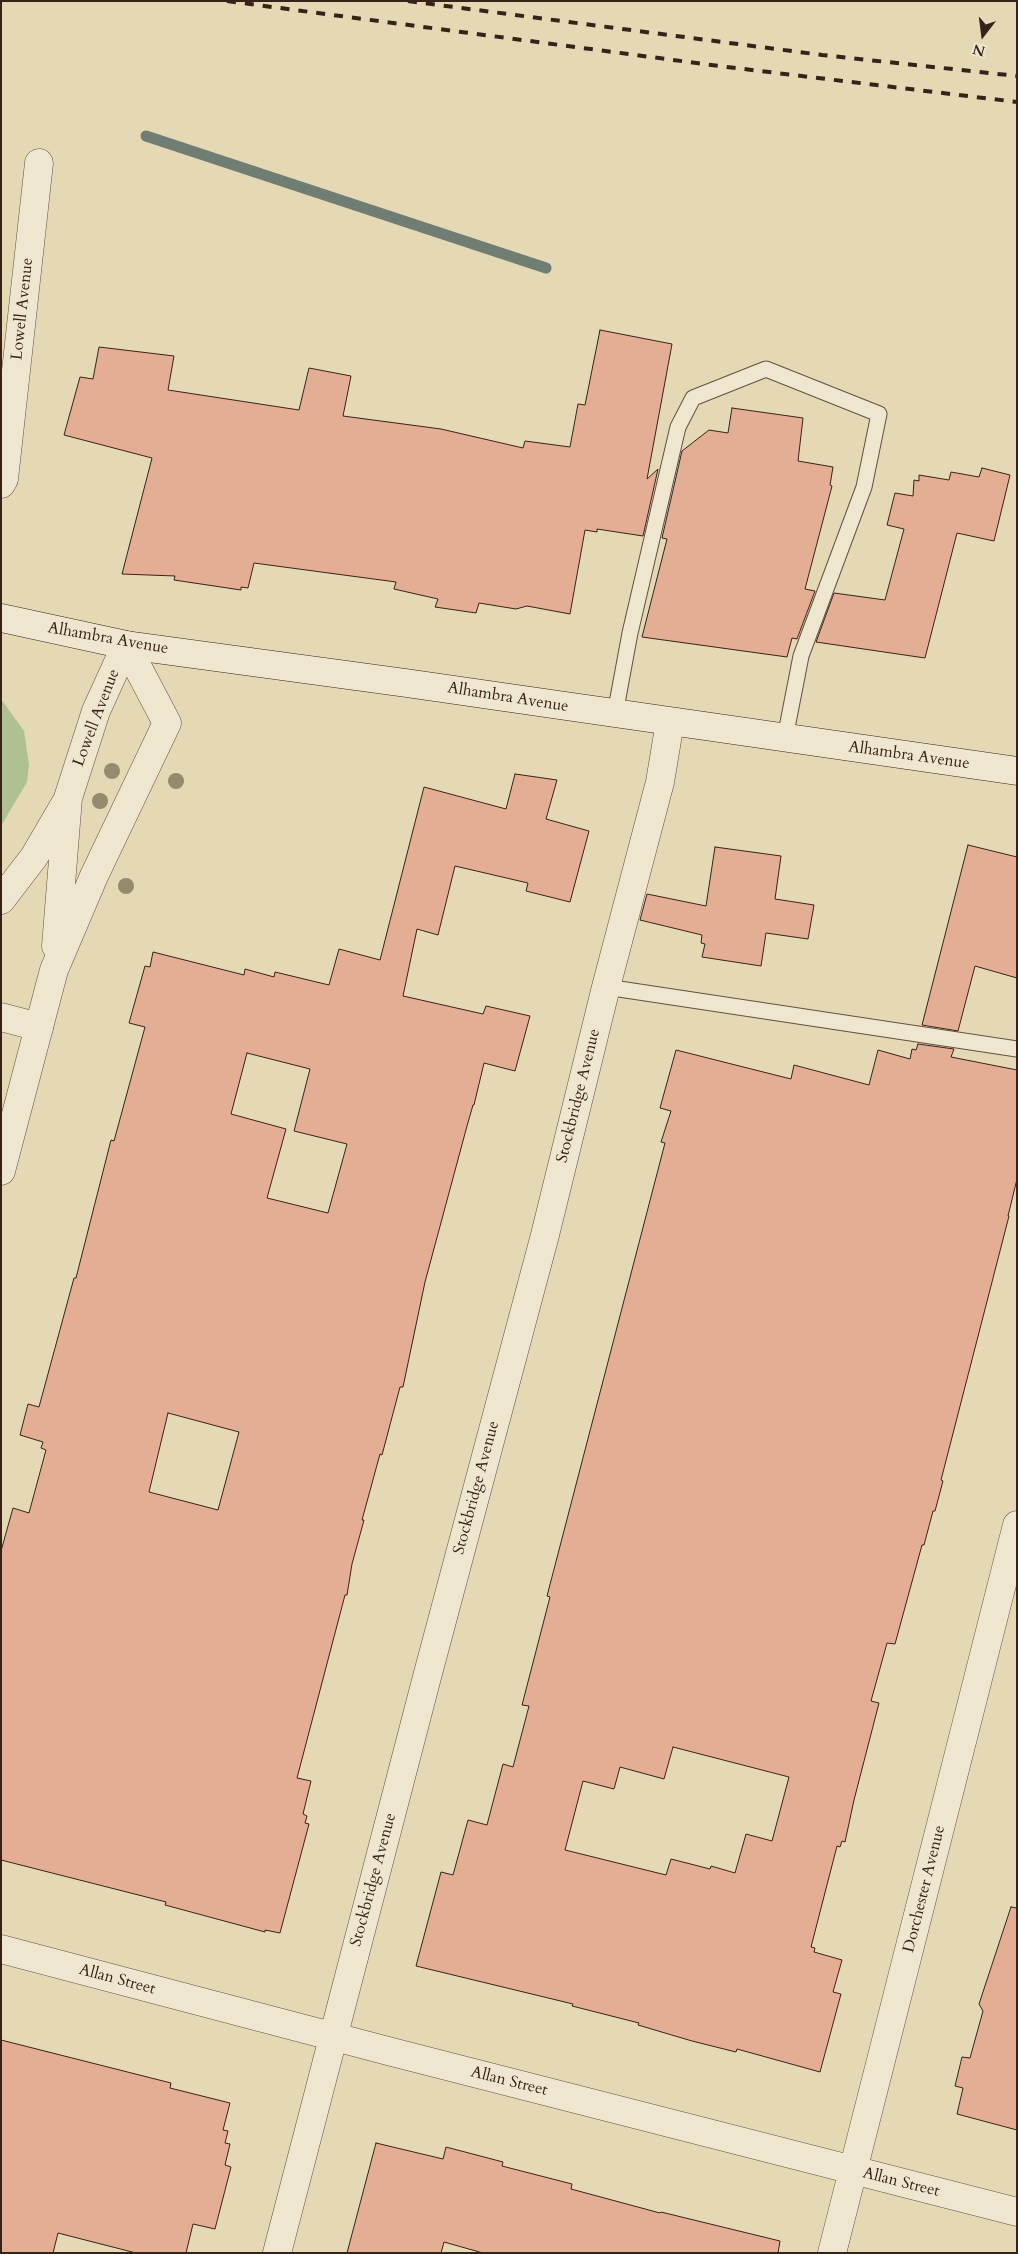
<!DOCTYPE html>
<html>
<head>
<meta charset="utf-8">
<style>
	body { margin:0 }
	#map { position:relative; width:1018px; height:2254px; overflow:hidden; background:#e5d8b5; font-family:Cardo,serif }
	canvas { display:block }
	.frame { position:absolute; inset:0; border:2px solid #382218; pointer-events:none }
	.north { position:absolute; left:958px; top:10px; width:50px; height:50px; -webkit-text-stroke:4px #eee6cf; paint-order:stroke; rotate:195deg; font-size:14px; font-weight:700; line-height:20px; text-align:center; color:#382218 }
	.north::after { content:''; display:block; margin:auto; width:18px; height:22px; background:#382218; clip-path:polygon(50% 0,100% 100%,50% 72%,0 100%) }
</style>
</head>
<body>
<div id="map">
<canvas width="1018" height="2254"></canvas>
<div class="frame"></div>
<div class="north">N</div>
</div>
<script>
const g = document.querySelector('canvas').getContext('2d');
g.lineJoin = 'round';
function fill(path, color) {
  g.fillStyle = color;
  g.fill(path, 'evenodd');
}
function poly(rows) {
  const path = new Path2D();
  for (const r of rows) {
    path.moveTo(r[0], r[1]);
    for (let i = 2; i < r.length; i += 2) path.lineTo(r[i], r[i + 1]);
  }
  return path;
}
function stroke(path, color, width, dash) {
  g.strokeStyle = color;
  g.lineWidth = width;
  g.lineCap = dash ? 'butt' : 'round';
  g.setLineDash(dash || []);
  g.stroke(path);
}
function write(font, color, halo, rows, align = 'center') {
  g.font = font + ' Cardo,serif';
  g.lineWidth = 4;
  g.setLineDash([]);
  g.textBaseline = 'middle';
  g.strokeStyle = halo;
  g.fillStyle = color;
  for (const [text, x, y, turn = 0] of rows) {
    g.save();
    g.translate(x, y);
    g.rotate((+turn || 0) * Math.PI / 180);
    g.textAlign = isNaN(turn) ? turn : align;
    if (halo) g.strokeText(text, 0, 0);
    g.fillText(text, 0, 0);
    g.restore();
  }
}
fill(poly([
	[1,699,24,731,29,765,27,782,1,826]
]), '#afc092');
stroke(poly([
	[146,136,546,268]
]), '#707d73', 11);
const building = poly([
	[600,330,672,344,647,479,658,469,643,536,597,529,597,532,585,530,570,614,527,606,516,609,479,603,476,613,435,607,438,599,394,589,396,582,254,563,248,588,241,587,241,590,174,580,175,576,122,574,152,458,64,435,80,377,93,379,99,347,174,356,168,390,299,410,309,368,351,376,343,416,441,429,523,448,525,441,570,447,578,404,585,405,600,330],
	[732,408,803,418,798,461,833,467,830,485,832,486,805,589,815,591,797,639,792,638,787,657,642,637,667,539,662,538,682,451,709,430,728,433,732,408],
	[982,468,1010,475,994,541,957,533,925,658,816,642,834,593,885,600,904,529,887,525,895,493,913,496,914,480,919,481,919,475,949,480,951,472,979,477,982,468],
	[515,774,557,780,546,819,589,831,570,902,526,891,528,883,455,866,438,935,417,929,403,996,483,1014,486,1006,530,1016,515,1071,484,1063,474,1105,473,1105,467,1126,425,1282,403,1387,400,1387,382,1455,380,1454,362,1520,364,1520,352,1564,347,1595,345,1595,297,1778,311,1781,303,1814,307,1816,305,1823,309,1824,280,1933,265,1930,265,1932,165,1905,166,1902,1,1860,1,1551,13,1508,29,1513,46,1450,41,1448,43,1442,20,1435,28,1404,39,1407,74,1278,76,1278,111,1140,114,1141,145,1027,129,1023,145,966,150,967,153,952,244,975,245,969,274,977,275,972,329,985,339,949,380,960,424,787,506,809,515,774],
	[247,1053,310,1069,294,1131,347,1144,328,1213,267,1198,286,1129,231,1114,247,1053],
	[168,1413,239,1432,218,1510,149,1492,168,1413],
	[968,845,1017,857,1017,978,975,966,958,1031,922,1025,968,845],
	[715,847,781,856,775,899,814,905,808,939,766,933,761,966,702,957,705,944,701,943,702,935,640,920,647,894,706,906,715,847],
	[918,1044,954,1049,951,1057,1017,1070,1017,1179,1008,1216,1009,1216,941,1480,943,1481,935,1511,933,1511,924,1545,922,1545,895,1644,887,1643,871,1701,879,1703,854,1800,845,1842,842,1841,840,1847,837,1846,811,1947,815,1948,814,1952,842,1960,833,1992,841,1994,820,2072,737,2049,736,2052,692,2041,638,2025,639,2023,572,2006,573,2004,416,1966,441,1872,453,1875,468,1820,487,1825,503,1764,513,1767,529,1706,522,1705,550,1597,547,1596,665,1143,661,1142,671,1111,660,1108,676,1050,791,1079,794,1065,869,1085,878,1050,910,1059,912,1049,916,1050,918,1044],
	[673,1747,789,1777,772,1841,746,1834,735,1873,711,1866,710,1869,671,1859,666,1875,565,1850,583,1781,614,1789,620,1767,664,1779,673,1747],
	[1011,1907,1017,1908,1017,2130,957,2114,963,2088,955,2086,962,2057,970,2058,983,2011,979,2004,1011,1907],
	[1,2040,171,2083,170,2088,230,2103,223,2130,228,2131,225,2143,230,2144,225,2165,231,2167,215,2229,193,2224,186,2253,136,2253,58,2233,53,2253,1,2253,1,2040],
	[376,2143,443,2159,446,2147,503,2162,502,2166,572,2184,571,2189,660,2213,661,2212,780,2241,778,2253,483,2253,444,2242,441,2253,347,2253,376,2143]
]);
fill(building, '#e4ae95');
stroke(building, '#382218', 1);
const service = poly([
	[615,714,630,633,678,427,693,398,766,369,879,414,864,487,801,656,785,738],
	[606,987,1017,1049]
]);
const minor = poly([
	[1,484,4,479,39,163],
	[1,900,34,857,65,804],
	[56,946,68,798,96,711,126,645],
	[1,1171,54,970,94,876,167,723,126,645],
	[1,1949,388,2051,1017,2212],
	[277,2253,427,1677,545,1235,606,987,660,782,670,722],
	[832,2253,1017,1525]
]);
const tertiary = poly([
	[1,1017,39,1027]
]);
const secondary = poly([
	[1,618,126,645,406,683,1017,771]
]);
stroke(service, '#63503f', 17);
stroke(minor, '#63503f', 29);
stroke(tertiary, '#63503f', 29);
stroke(secondary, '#382218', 29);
stroke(service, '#eee6cf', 15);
stroke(minor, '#eee6cf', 28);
stroke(tertiary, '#eee6cf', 28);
stroke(secondary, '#eee6cf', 28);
stroke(poly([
	[227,1,719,66,1017,102],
	[408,1,822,55,1017,76]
]), '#382218', 4, [9, 9]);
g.fillStyle = '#968a6f';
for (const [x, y] of [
	[112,771],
	[176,781],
	[100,801],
	[126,886]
]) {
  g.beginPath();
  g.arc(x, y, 8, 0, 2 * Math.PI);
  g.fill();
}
write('16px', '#382218', '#eee6cf', [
	["Lowell Avenue",23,309,-84],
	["Alhambra Avenue",108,639,10],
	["Alhambra Avenue",508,698,9],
	["Lowell Avenue",97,718,-69],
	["Alhambra Avenue",909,756,8],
	["Stockbridge Avenue",579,1096,-76],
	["Stockbridge Avenue",477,1488,-75],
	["Stockbridge Avenue",374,1880,-75],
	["Dorchester Avenue",925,1889,-76],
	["Allan Street",117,1980,15],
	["Allan Street",509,2082,14],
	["Allan Street",901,2183,14]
]);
</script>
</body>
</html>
